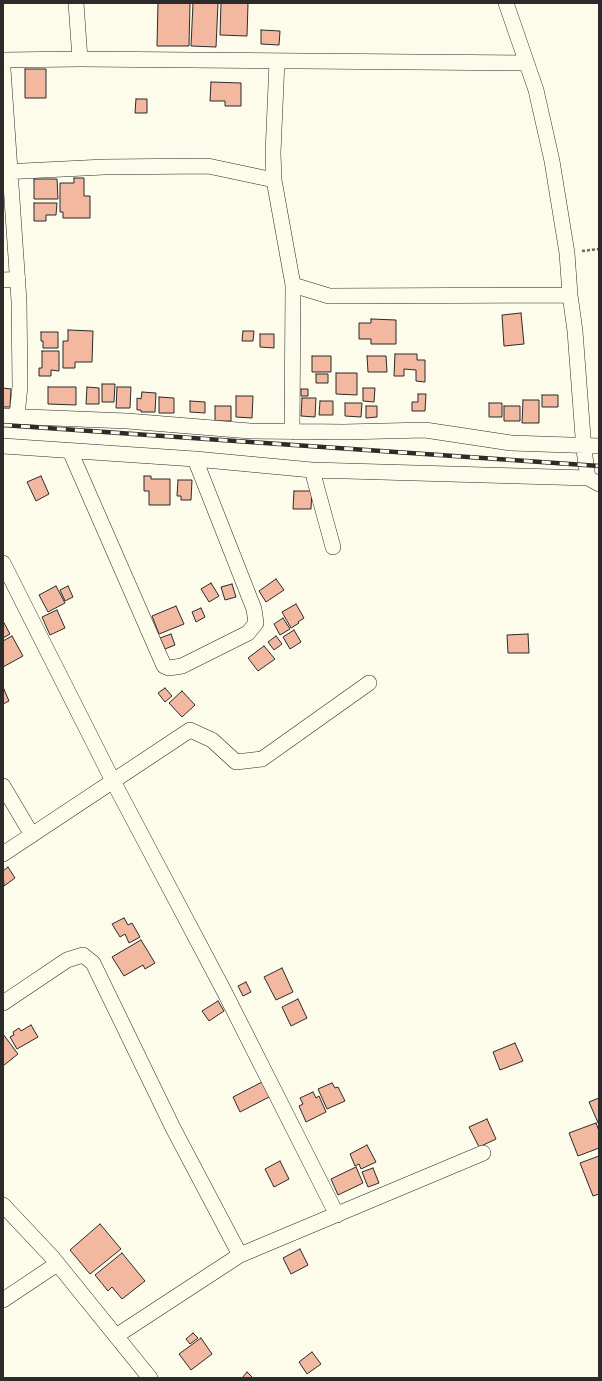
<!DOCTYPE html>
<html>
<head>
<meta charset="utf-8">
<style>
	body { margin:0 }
	#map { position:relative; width:602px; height:1381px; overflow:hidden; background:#fdfbea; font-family:"Varela Round",sans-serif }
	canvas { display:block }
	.frame { position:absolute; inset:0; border:4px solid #2b2b2b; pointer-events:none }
</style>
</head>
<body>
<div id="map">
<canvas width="602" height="1381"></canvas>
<div class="frame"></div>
</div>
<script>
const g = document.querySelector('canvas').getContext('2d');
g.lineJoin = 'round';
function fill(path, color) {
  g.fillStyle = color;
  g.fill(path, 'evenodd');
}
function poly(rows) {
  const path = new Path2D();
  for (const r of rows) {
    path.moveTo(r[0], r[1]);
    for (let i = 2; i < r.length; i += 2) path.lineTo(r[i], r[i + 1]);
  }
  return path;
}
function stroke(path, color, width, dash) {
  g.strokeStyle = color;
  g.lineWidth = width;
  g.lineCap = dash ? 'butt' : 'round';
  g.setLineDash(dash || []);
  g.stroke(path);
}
const building = poly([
	[158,3,190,3,189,46,157,46,158,3],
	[193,3,218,3,216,47,191,46,193,3],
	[221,3,248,3,247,36,220,35,221,3],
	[261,30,280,31,279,45,261,44,261,30],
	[25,69,46,69,46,98,25,98,25,69],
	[211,82,241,83,241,106,225,106,225,101,210,101,211,82],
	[136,99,147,99,147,113,135,113,136,99],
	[74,178,84,178,84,196,90,196,90,218,63,218,63,212,60,212,60,183,74,183,74,178],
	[34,179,57,179,58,199,34,199,34,179],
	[34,203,57,203,56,215,46,215,46,221,34,221,34,203],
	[521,313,524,344,504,346,502,315,521,313],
	[371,319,396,320,396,344,371,344,371,339,359,339,359,323,371,323,371,319],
	[68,330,93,331,92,362,75,362,75,368,63,368,63,341,68,341,68,330],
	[243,331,254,331,253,341,242,341,243,331],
	[41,332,58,332,58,348,43,348,43,341,41,341,41,332],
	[260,334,274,334,274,348,260,347,260,334],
	[42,351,59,351,59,371,51,370,51,376,39,376,39,368,42,368,42,351],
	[395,354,417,354,417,360,425,360,425,382,416,381,416,370,404,369,404,376,394,376,395,354],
	[312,356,331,356,331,372,312,372,312,356],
	[367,356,386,356,387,372,368,372,367,356],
	[336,373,357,373,357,395,336,394,336,373],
	[316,374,328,374,328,383,316,383,316,374],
	[102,384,115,384,114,402,102,402,102,384],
	[48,387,76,387,76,405,48,404,48,387],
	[87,387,99,388,99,404,86,404,87,387],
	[117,387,131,387,130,408,116,408,117,387],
	[3,388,11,389,10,407,3,407,3,388],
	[363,388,375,388,374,402,363,401,363,388],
	[301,389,308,389,308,396,301,396,301,389],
	[142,392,156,393,155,412,141,412,141,410,137,410,137,398,141,399,142,392],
	[418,394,426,394,425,411,412,411,412,402,418,402,418,394],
	[542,395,558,395,558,407,542,407,542,395],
	[236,396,253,396,252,418,236,417,236,396],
	[159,397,174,398,174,413,159,413,159,397],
	[302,398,316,398,315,417,301,416,302,398],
	[523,400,539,400,539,423,522,423,523,400],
	[190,401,205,402,205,413,190,412,190,401],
	[320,401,333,401,333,415,319,415,320,401],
	[345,403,362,403,361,417,345,416,345,403],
	[489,403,502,403,502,417,489,417,489,403],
	[215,406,231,406,231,421,215,421,215,406],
	[366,406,377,406,377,417,366,418,366,406],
	[504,406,520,406,520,421,504,421,504,406],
	[41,476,49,494,36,501,27,482,41,476],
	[144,476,151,476,151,479,170,479,170,505,149,505,149,491,144,491,144,476],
	[178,480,192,480,191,500,181,500,181,496,177,496,178,480],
	[294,491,312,491,311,509,293,509,294,491],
	[276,579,284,590,266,602,259,591,276,579],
	[211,583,219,596,209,602,201,589,211,583],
	[232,584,236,597,225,600,221,587,232,584],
	[56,586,65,603,48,612,39,595,56,586],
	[68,586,73,597,65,601,60,590,68,586],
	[296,604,304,618,298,622,299,623,291,628,282,612,296,604],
	[176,606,184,624,159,634,152,616,176,606],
	[201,608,205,617,196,622,192,612,201,608],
	[57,610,65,628,50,635,42,617,57,610],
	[283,618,290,629,280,635,274,624,283,618],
	[3,621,10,634,3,638,3,621],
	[294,630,301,642,290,649,283,637,294,630],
	[171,634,175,645,165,649,160,638,171,634],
	[528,634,529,653,508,653,507,635,528,634],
	[12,636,23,656,3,667,3,641,12,636],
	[276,636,282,644,274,650,268,642,276,636],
	[264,646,275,659,258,671,248,658,264,646],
	[3,687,9,701,3,704,3,687],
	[165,688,172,696,165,702,158,693,165,688],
	[182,691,195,705,182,717,169,703,182,691],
	[8,867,15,878,4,886,3,871,8,867],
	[124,918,128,925,132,923,140,937,129,943,125,934,120,937,112,924,124,918],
	[141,940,155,963,145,969,143,965,124,976,112,957,141,940],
	[282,968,293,992,276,1000,264,977,282,968],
	[246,982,251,992,243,996,238,986,246,982],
	[298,999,307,1018,291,1026,282,1007,298,999],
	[218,1001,224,1011,209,1021,202,1011,218,1001],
	[31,1025,38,1037,17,1049,10,1037,14,1035,13,1032,19,1028,21,1031,31,1025],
	[3,1034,18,1054,3,1066,3,1034],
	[515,1043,523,1061,500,1070,493,1052,515,1043],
	[264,1081,271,1096,240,1112,233,1097,264,1081],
	[332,1083,335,1088,338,1087,345,1101,327,1109,318,1089,332,1083],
	[313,1092,316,1098,319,1096,326,1112,306,1122,299,1106,303,1104,300,1098,313,1092],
	[599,1098,599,1125,589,1102,599,1098],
	[487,1119,496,1139,479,1147,469,1127,487,1119],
	[596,1123,599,1131,599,1148,578,1156,569,1133,596,1123],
	[367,1145,376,1162,361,1169,359,1164,355,1166,350,1154,367,1145],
	[599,1156,599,1194,593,1196,580,1163,599,1156],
	[280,1161,289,1179,274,1187,265,1169,280,1161],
	[356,1167,363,1183,338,1195,331,1179,356,1167],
	[373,1168,379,1183,368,1187,362,1172,373,1168],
	[100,1224,121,1249,90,1274,70,1250,100,1224],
	[300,1249,308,1265,291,1274,283,1258,300,1249],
	[122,1253,145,1281,122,1299,112,1287,108,1291,95,1275,122,1253],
	[193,1333,198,1338,190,1344,186,1339,193,1333],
	[201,1338,212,1354,191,1370,179,1354,201,1338],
	[312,1352,321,1364,307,1374,299,1362,312,1352],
	[247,1372,253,1378,242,1378,247,1372]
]);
fill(building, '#f2b8a0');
stroke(building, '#2b2b2b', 1);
const minor = poly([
	[76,3,80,59],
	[506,3,536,90,552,161,567,253,570,295,575,331,584,450,588,478,599,484],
	[3,60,80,59,526,63],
	[277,61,273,153,274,180,293,285,292,432],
	[3,69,19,301,20,386,17,416],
	[3,172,104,167,208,166,274,180],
	[3,280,18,279],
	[293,285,329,296,570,295],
	[3,416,127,421,250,431,344,432,425,430,511,443,599,446],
	[3,446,195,459,312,470,588,478],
	[70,451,164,666,169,668,182,666,248,633,256,623,254,609,195,459],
	[312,470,333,547],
	[3,563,113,781,224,991,337,1215],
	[3,786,32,835],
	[3,854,190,730,212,740,236,762,262,759,369,683],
	[3,1003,67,960,83,955,93,963,173,1128,240,1255],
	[3,1205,52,1257,150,1378],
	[3,1300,57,1264],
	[116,1336,240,1255,483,1153]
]);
stroke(minor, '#2b2b2b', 16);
stroke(poly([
	[582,251,599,249]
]), '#6a6964', 2.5, [3, 2]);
stroke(minor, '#fdfbea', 15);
const rail = poly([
	[3,425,599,466]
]);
stroke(rail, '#2b2b2b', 4.5);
stroke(rail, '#fdfbea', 3, [9]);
</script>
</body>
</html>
